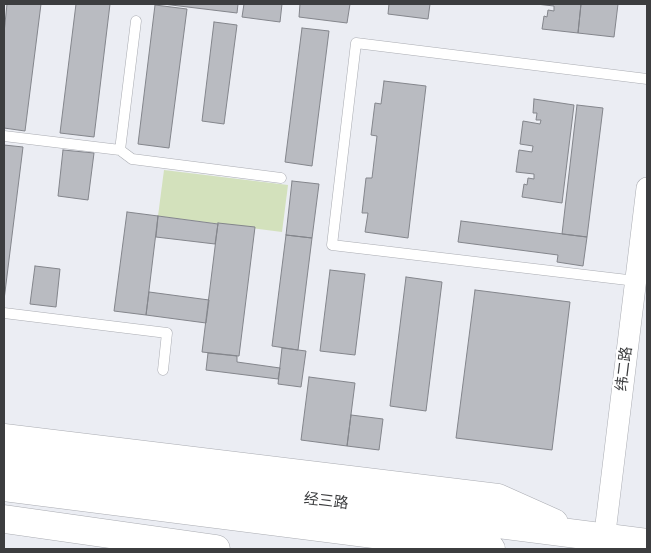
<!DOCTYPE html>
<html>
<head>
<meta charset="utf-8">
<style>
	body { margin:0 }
	#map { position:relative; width:651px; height:553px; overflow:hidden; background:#ebedf3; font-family:"Titillium Web",sans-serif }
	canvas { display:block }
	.frame { position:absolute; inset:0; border:5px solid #3c3d3f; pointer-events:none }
</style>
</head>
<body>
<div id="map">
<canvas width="651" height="553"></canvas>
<div class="frame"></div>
</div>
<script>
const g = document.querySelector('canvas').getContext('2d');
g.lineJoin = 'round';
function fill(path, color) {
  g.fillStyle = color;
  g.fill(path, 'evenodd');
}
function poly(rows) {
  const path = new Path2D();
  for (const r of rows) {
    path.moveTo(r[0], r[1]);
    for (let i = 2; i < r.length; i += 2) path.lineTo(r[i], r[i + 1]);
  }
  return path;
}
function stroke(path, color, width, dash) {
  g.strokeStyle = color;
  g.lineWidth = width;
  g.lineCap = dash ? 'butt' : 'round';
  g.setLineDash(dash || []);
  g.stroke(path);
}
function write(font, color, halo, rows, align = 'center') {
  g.font = font + ' "Titillium Web","Noto Sans SC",sans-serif';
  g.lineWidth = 4.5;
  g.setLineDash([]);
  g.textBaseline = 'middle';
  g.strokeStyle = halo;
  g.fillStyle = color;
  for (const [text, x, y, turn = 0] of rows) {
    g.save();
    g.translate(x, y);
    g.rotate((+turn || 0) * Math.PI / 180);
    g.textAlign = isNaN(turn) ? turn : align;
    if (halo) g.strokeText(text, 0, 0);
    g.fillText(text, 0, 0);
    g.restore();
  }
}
fill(poly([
	[164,170,288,185,282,232,158,216]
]), '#d3e1bc');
const building = poly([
	[7,4,41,4,25,131,4,128,4,33,7,4],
	[76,4,110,4,94,137,60,133,76,4],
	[163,4,238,4,237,13,163,4],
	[244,4,282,4,280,22,242,17,244,4],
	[300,4,350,4,347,23,299,17,300,4],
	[389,4,430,4,428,19,388,14,389,4],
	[536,4,581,4,578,33,542,29,544,16,547,17,548,10,554,11,554,6,536,4],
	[581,4,618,4,614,37,578,33,581,4],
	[155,5,187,9,169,148,138,144,155,5],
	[214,22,237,25,224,124,202,121,214,22],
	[302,28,329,31,312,166,285,162,302,28],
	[384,81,426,86,408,238,365,232,368,213,362,213,366,178,372,178,377,136,371,135,375,103,381,104,384,81],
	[534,99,574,105,562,203,522,197,524,184,527,185,528,178,534,179,534,174,516,172,519,150,532,152,533,146,520,144,523,121,540,124,541,120,536,120,537,113,533,113,534,99],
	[577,105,603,108,587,237,562,234,577,105],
	[4,145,23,147,4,300,4,145],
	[63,150,94,153,88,200,58,196,63,150],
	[292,181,319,184,312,238,286,235,292,181],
	[127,212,158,216,146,315,114,311,127,212],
	[158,216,218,224,215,244,156,237,158,216],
	[461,221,587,237,583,266,557,262,558,255,458,242,461,221],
	[218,223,255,227,239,356,202,352,218,223],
	[286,235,312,238,298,350,272,346,286,235],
	[35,266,60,269,56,307,30,304,35,266],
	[330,270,365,274,355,355,320,351,330,270],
	[406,277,442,282,426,411,390,406,406,277],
	[475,290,570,302,552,450,456,438,475,290],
	[149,292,209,300,206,323,146,315,149,292],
	[282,348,306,351,301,387,278,384,282,348],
	[208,353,237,356,237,362,280,368,278,379,206,370,208,353],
	[309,377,355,383,347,446,301,440,309,377],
	[351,415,383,419,379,450,347,446,351,415]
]);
fill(building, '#b9bbc1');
stroke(building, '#83858b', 1);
const lane = poly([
	[4,136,120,150,132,159,281,178],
	[120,150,136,21],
	[636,281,332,245,356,43,647,79],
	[4,313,167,333,163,370]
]);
const street = poly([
	[603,549,647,188]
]);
const secondary = poly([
	[4,438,498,498,554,523],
	[4,461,647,543],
	[4,487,491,549],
	[4,519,216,549]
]);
stroke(lane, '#aaacb2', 11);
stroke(street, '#aaacb2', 22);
stroke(secondary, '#aaacb2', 29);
stroke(lane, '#fff', 10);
stroke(street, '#fff', 21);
stroke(secondary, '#fff', 28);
write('15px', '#3c3d3f', '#fff', [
	["纬二路",625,369,-83],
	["经三路",326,502,7]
]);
</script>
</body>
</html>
